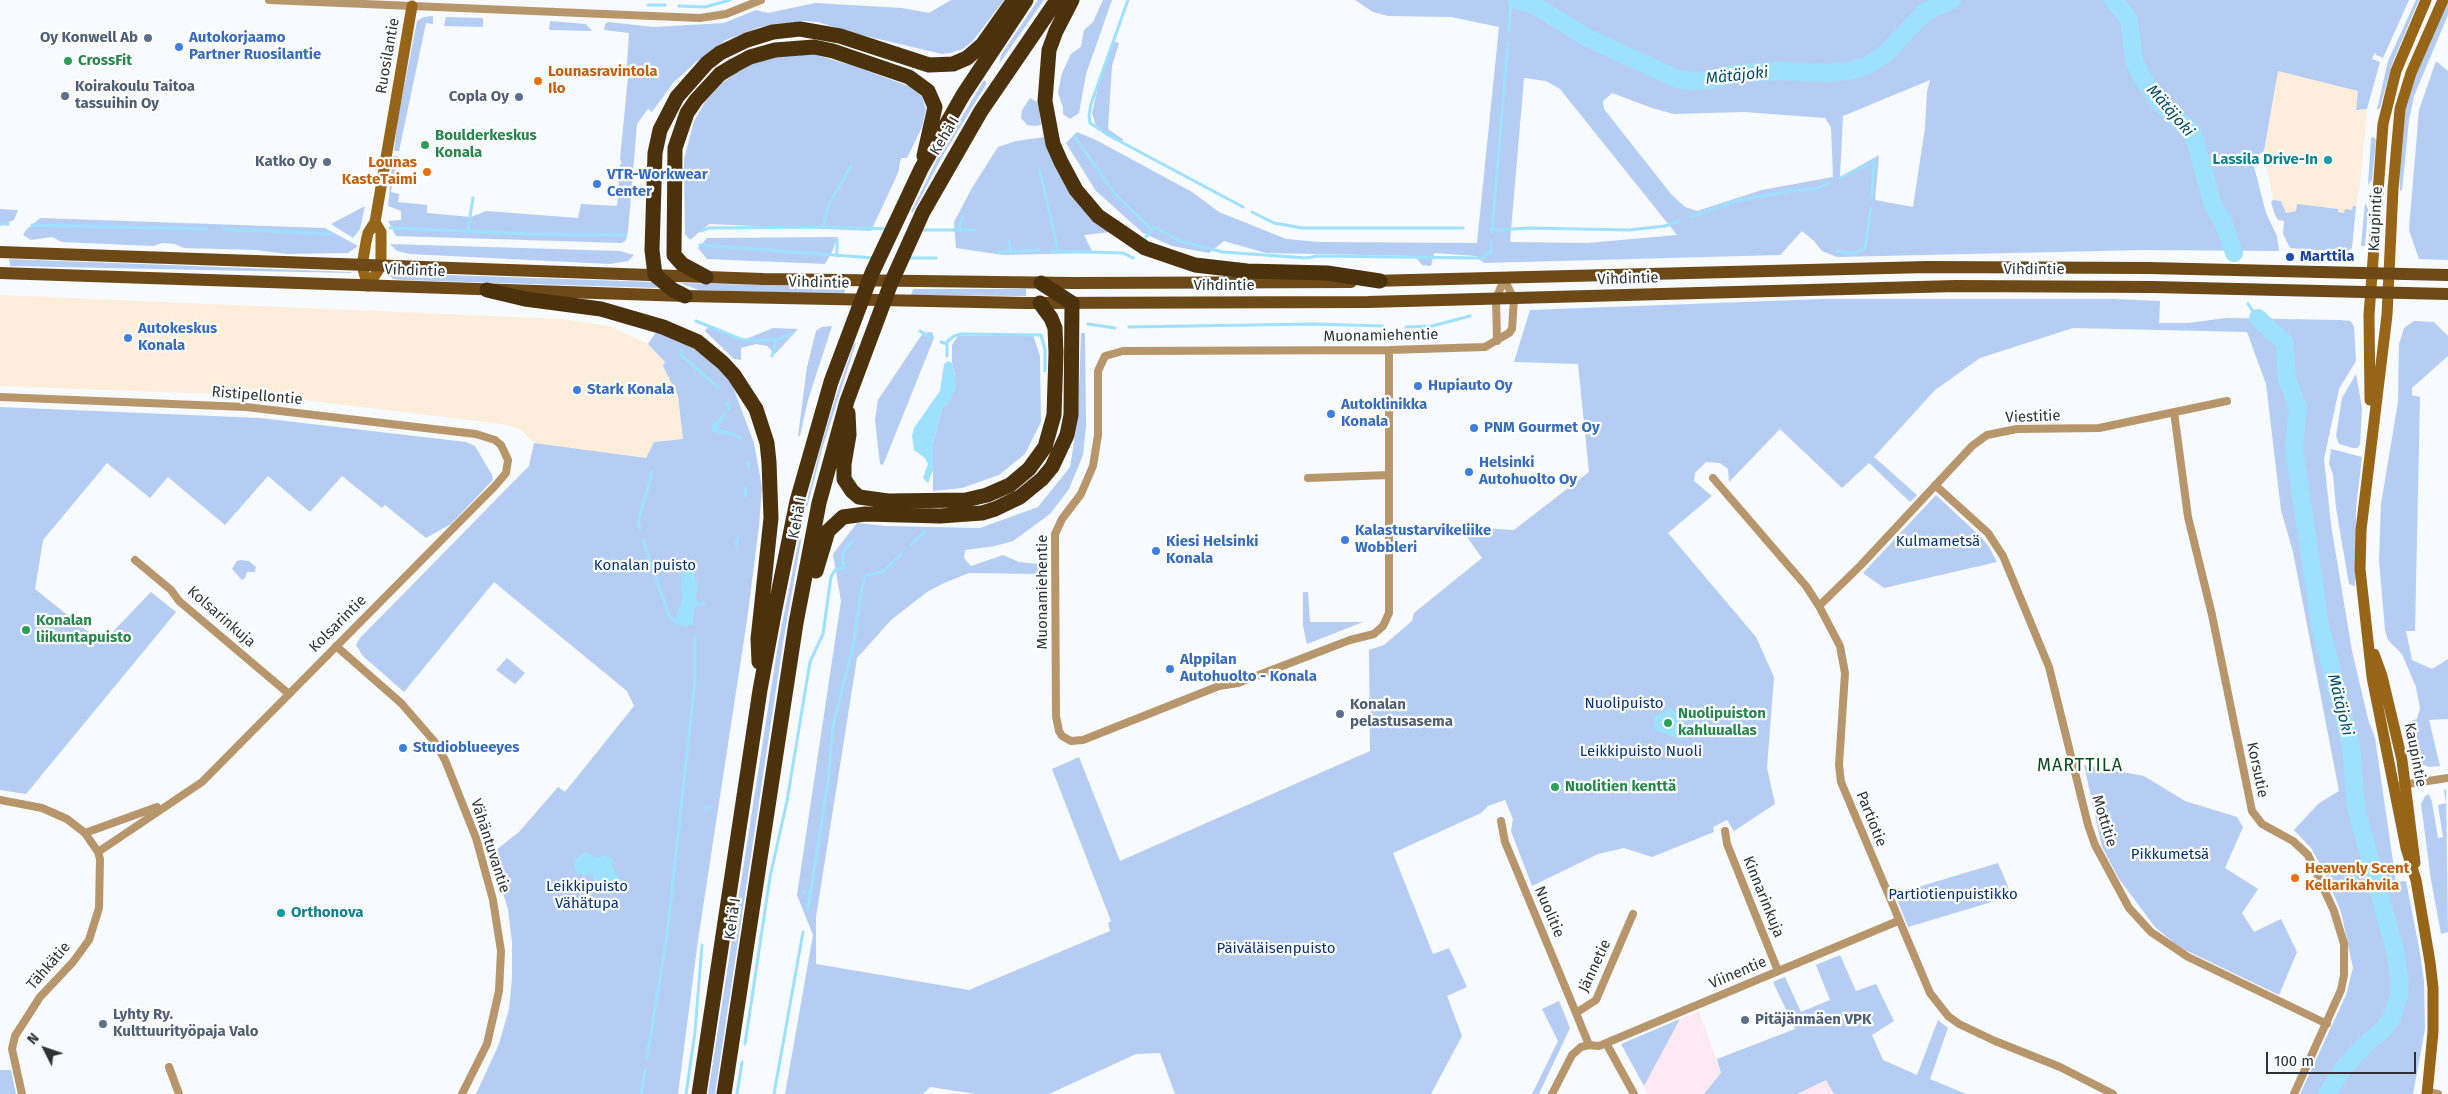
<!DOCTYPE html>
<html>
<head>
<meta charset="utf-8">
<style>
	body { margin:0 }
	#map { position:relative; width:2448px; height:1094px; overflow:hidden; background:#f7fafe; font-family:"Fira Sans",sans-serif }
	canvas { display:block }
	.north { position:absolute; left:20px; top:1024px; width:50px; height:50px; -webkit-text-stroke:4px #fff; paint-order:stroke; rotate:311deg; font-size:14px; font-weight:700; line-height:20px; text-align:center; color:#2f3135 }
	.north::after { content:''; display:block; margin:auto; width:18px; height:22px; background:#2f3135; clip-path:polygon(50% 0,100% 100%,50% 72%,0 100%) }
	.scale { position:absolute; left:2266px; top:1052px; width:150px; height:22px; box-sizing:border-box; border:2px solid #2f3135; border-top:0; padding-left:6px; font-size:15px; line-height:18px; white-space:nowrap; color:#2f3135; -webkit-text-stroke:4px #fff; paint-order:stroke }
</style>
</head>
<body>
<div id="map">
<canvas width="2448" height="1094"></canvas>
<div class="north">N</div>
<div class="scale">100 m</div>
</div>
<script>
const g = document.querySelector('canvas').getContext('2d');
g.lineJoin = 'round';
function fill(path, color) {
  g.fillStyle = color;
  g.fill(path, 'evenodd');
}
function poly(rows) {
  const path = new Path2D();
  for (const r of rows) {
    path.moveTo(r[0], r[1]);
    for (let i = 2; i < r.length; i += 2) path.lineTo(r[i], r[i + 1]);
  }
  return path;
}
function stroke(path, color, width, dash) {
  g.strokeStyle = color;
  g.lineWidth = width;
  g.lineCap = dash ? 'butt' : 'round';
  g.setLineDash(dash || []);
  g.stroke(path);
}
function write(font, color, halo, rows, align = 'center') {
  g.font = font + ' "Fira Sans",sans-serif';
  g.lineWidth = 4.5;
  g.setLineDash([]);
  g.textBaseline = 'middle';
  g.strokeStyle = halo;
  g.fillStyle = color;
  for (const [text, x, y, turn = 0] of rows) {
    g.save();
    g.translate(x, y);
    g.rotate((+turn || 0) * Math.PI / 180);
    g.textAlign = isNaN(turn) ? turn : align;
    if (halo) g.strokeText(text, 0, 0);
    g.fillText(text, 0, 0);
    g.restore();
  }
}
fill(poly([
	[2278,71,2358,91,2356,110,2367,109,2360,184,2356,206,2353,206,2353,210,2344,213,2296,211,2286,213,2281,201,2273,200,2264,153],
	[0,295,562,319,610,326,648,344,665,362,678,396,683,439,654,442,646,458,547,446,534,443,520,429,502,424,270,396,0,386]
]), '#fdeddb');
fill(poly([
	[1699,1011,1721,1073,1704,1094,1648,1094,1644,1086,1680,1019],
	[1826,1080,1834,1094,1797,1094]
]), '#fde9f1');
fill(poly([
	[951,0,1004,0,972,42,963,49,950,53,942,54,853,33,818,22,803,21,760,27,726,40,696,62,673,83,652,112,648,109,637,124,628,231,626,240,622,243,396,236,388,221,401,220,401,211,388,206,393,156,398,156,391,192,399,194,398,202,427,205,427,213,471,217,486,211,578,218,581,204,617,206,620,164,622,164,620,159,628,77,626,77,629,33,604,30,605,24,608,22,654,27,724,23,756,10,768,13,815,3,902,8,929,13],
	[1038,0,1044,0,999,64,1001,55],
	[1103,0,1112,0,1086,74,1079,113,1070,119,1063,114,1063,107,1058,93,1062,73,1071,54,1081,47,1084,30,1093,22],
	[1355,0,2409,0,2383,58,2376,55,2375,52,2372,59,2380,62,2367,109,2356,110,2358,91,2278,71,2264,151,2252,159,2266,213,2277,236,2279,251,2143,250,1837,257,1822,251,1814,241,1802,231,1780,255,1484,263,1476,256,1434,253,1431,266,1422,265,1415,256,1266,253,1224,241,1209,253,1172,246,1143,233,1096,191,1066,143,1077,132,1096,140,1192,192,1219,212,1286,239,1320,242,1477,243,1499,27,1451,17,1388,16,1373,12],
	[1524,78,1546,81,1560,89,1677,235,1587,243,1510,242],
	[1930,80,1927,92,1925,128,1913,207,1875,200,1879,155,1840,177,1843,116],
	[1612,93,1652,108,1674,114,1744,112,1825,118,1831,127,1833,177,1762,190,1697,211,1685,207,1671,194,1604,109,1603,101],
	[2416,0,2419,0,2392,64,2380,108,2377,110,2388,61],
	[2448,0,2448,15,2414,96,2409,120,2402,190,2400,191,2399,164,2405,110,2414,76],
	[433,16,433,24,426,23,399,151,394,151,398,118,417,21,424,17],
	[446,17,483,18,483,27,444,26],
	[550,21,586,24,592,31,551,30,549,29],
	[1113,41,1119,43,1112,66,1108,129,1124,140,1119,142,1096,126,1092,113,1098,87],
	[783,54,816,55,854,66,911,87,922,97,926,109,922,127,907,158,901,158,898,173,871,231,709,224,690,240,685,234,684,159,694,121,705,102,722,83,751,62],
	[2436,61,2448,71,2448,260,2419,259,2409,230,2419,110],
	[984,80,987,83,942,157,913,212,911,212,938,157],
	[1030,98,1037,102,1039,108,1041,125,1034,126,1027,125,1021,118,1022,110],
	[1045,137,1110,232,1084,235,1093,253,1003,255,956,248,954,222,972,188,998,147,1016,141],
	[2374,137,2376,140,2372,180,2368,185,2371,138],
	[2273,200,2281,201,2286,213,2296,211,2297,204,2338,209,2338,212,2344,213,2345,209,2352,210,2353,206,2356,206,2352,248,2346,252,2290,248,2283,234,2284,221,2278,220,2275,215,2271,202],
	[2365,203,2368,209,2365,246,2361,246],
	[365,206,360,229,353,238,331,224],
	[0,209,18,210,14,220,0,226],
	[40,218,325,228,358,246,348,253,287,254,256,250,184,248,175,244,162,243,153,246,62,242,52,237,31,240,23,235,26,230],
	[837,237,833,250,825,264,707,259,698,248,707,238],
	[390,244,620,251,634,255,628,261,610,264,410,254,397,251],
	[9,259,351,272,352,273,10,266],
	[387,273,653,282,658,288,403,280,393,279],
	[680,283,681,283,846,287,844,294,699,290],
	[913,289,1026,289,1026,296,911,295],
	[1823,299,2114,299,2160,301,2159,323,2188,323,2226,318,2340,320,2350,321,2354,326,2356,361,2339,389,2324,459,2331,525,2352,651,2368,719,2375,738,2396,882,2406,881,2420,953,2424,981,2425,1029,2413,1094,2300,1094,2346,995,2353,968,2341,912,2323,869,2311,848,2294,830,2318,804,2339,791,2293,552,2281,510,2266,384,2247,332,2073,328,1980,358,1935,390,1874,457,1917,495,1910,502,1869,463,1842,488,1780,429,1729,482,1728,469,1720,463,1706,462,1695,473,1694,481,1712,496,1668,533,1756,637,1774,677,1767,768,1775,804,1734,831,1727,820,1713,827,1714,832,1652,857,1624,848,1598,854,1532,886,1511,831,1513,819,1505,800,1488,806,1481,813,1393,853,1433,954,1449,948,1467,987,1447,996,1462,1036,1431,1094,1175,1094,1160,1053,1136,1054,1049,1094,976,1094,930,1087,923,1094,785,1094,813,935,797,895,841,601,833,554,857,523,886,526,980,528,1038,507,1070,467,1078,417,1081,333,1085,333,1086,426,1083,455,1069,489,1050,514,1013,541,995,546,965,550,964,558,971,566,1003,555,1019,562,1037,564,1040,574,969,573,944,583,927,592,891,620,857,658,816,917,816,964,969,990,1110,931,1108,923,1111,921,1052,769,1079,757,1120,861,1370,751,1369,650,1384,645,1412,621,1414,613,1482,558,1467,537,1467,527,1514,530,1589,472,1578,364,1514,362,1530,310],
	[2414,321,2434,322,2448,336,2448,356,2412,388,2412,395,2420,397,2415,631,2406,631,2412,660,2432,669,2448,659,2448,719,2429,720,2440,766,2429,767,2419,763,2411,747,2411,721,2417,719,2420,708,2416,687,2402,654,2388,640,2385,630,2379,560,2381,504,2398,402,2399,344,2404,328],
	[832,326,808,400,800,436,798,436,807,367,816,331,822,327],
	[708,327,714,327,730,336,746,339,773,328,798,329,775,354,767,346,756,344,741,348,741,360,734,359,705,331],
	[657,331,697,350,730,379,754,443,762,488,759,526,747,620,698,940,678,1094,476,1094,499,1044,509,1009,512,979,512,942,508,909,491,854,519,832,558,787,565,792,634,706,627,691,494,582,404,692,363,656,356,645,360,638,529,466,534,443,646,458,654,442,683,439,678,396,663,366,665,362,648,344],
	[932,332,934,338,883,465,880,464,875,420,878,400,923,333],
	[1033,335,1040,356,1041,422,1025,454,999,475,962,488,933,491,933,443,942,408,948,403,955,375,952,363,952,345,958,336],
	[856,343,823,446,805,515,804,512,821,446,836,396,854,344],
	[2356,374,2362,408,2360,444,2357,448,2353,448,2339,444,2336,436,2342,398],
	[0,407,260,418,466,442,475,446,492,475,493,480,451,524,426,538,385,505,382,508,342,476,310,512,268,476,225,525,168,477,150,498,107,463,43,540,35,589,102,643,151,592,176,612,26,794,0,790],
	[2331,449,2362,457,2356,508,2355,586,2349,584,2336,508,2333,474,2329,464],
	[1936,495,1981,537,1989,547,1997,562,1884,588,1863,573],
	[800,534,801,541,783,643,715,1094,708,1094,778,644],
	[241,560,249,561,256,567,255,572,247,572,245,578,242,580,232,569,237,561],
	[1303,592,1308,592,1310,622,1363,622,1307,644,1303,626],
	[507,658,525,673,515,684,496,670],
	[2084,765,2144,776,2185,801,2237,817,2243,827,2225,868,2258,889,2242,913,2254,932,2281,919,2297,952,2279,995,2179,947,2155,927,2119,879,2102,847],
	[2446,789,2448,932,2441,934,2431,880,2421,804,2425,796,2429,794,2432,802,2438,838,2443,837,2438,805,2446,803,2444,790],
	[1998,863,2012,896,1908,927,1895,894],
	[1840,955,1856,991,1876,984,1894,1021,1872,1035,1883,1060,1917,1075,1938,1020,1948,1028,1930,1079,1966,1094,1834,1094,1826,1080,1797,1094,1704,1094,1721,1073,1717,1059,1795,1029,1773,982,1785,977,1801,1012,1830,1000,1816,965],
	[1559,1001,1570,1028,1539,1094,1532,1094,1558,1041,1542,1009],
	[1680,1019,1644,1086,1621,1044],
	[0,1070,11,1070,16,1094,0,1094]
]), '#b5cdf3');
fill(poly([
	[948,361,952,363,955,375,956,388,948,403,942,408,933,443,933,470,928,483,923,478,928,464,925,458,914,450,912,436,914,428,940,391,944,364],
	[725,412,726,415,718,428,741,436,741,440,733,436,712,432,712,425],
	[689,563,692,564,695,579,698,583,696,599,699,604,694,608,693,624,686,627,677,624,675,619,682,601,681,574],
	[1670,708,1680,714,1685,733,1681,740,1656,730,1654,727,1654,717],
	[585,852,599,858,605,855,613,859,612,866,620,880,614,893,610,895,598,890,592,874,584,876,576,873,574,866,575,859]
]), '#9ee1fe');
stroke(poly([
	[1128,0,1091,104,1089,116,1090,123,1110,136,1243,207],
	[648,5,665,5],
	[679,6,705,7,730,0],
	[1509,31,1511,0],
	[1075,137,1114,193,1151,229],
	[1040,171,1058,251],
	[1840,178,1871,163],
	[1872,196,1874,161],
	[1252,212,1274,223,1302,228,1463,228],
	[1690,217,1736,201,1789,191,1816,189,1829,183],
	[0,224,8,224],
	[32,225,207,229],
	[390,228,529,234,626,235],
	[823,228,828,206,851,166],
	[1490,228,1499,230,1529,228,1629,230,1665,226,1679,221],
	[224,229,332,234],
	[468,230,473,198],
	[920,230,975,230],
	[958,230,963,216],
	[701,231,709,228,838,227,887,229],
	[1492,232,1508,43],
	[1146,237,1154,227,1180,241,1223,252,1306,258,1318,256,1482,258,1491,252,1491,243],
	[1009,241,1011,251],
	[700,245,874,258],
	[1051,251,1123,253,1133,258],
	[1836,251,1854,254,1865,248,1871,208],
	[999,252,1039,250],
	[837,256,837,239],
	[908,258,936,258],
	[2248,304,2258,318],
	[696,321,743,340,776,340,792,334],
	[1088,324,1115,328],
	[1129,327,1313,324,1383,326],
	[1406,327,1432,326,1470,316],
	[920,331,930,337],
	[941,342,947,344,947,356],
	[946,343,954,336,961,334,1041,335,1045,350,1045,371],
	[681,351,681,355,719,388],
	[772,356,776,340],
	[727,403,729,409],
	[748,462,749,468],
	[745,496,746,488],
	[640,530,638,522,652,472],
	[643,540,669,616,676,622],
	[911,545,925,531],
	[736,546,738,538],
	[698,604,704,603],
	[704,808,710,807],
	[803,892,810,893],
	[808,909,828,782,833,726,853,647,862,587,866,575,882,572,902,554],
	[2399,996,2403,997],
	[745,1044,770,877,787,801,810,662,823,634,831,577,835,570,845,567,842,561,844,551,853,541],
	[647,1058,667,935,695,681,695,638],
	[641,1094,645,1071],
	[686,1094,695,1032,702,945],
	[737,1094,742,1062],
	[774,1094,803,932]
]), '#9ee1fe', 3);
stroke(poly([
	[1517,0,1536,6,1586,37,1677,79,1693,81,1709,80,1738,73,1779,71,1828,73,1850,71,1870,64,1886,53,1925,12,1952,0],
	[2113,0,2129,19,2134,61,2142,77,2161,104,2193,133,2212,202,2224,225,2234,253],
	[2258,318,2285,343,2287,379,2298,407,2294,448,2320,625,2351,746,2356,808,2394,947,2400,982,2399,996,2392,1017,2384,1029,2369,1041,2345,1066,2327,1094]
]), '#9ee1fe', 18);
stroke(poly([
	[269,0,700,18,726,14,761,0],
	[1497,341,1496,299,1504,279],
	[1389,350,1389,613,1383,626,1374,634,1350,640,1238,683,1219,686,1083,740,1071,741,1062,736,1059,731,1056,716,1055,534,1062,519,1081,494,1093,466,1098,435,1098,371,1105,356,1123,351,1389,350,1485,347,1509,333,1512,329,1514,299,1504,279],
	[0,397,246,407,476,434,495,440,501,445,508,460,506,473,495,486,202,782,98,852],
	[2174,412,2188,517,2212,615,2252,811,2262,824,2293,841,2308,855,2334,911,2344,944,2344,975,2341,990,2294,1094],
	[1308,478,1389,475],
	[1713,478,1806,586,1819,606,1840,646,1845,673,1839,765,1841,782,1930,993,1948,1016,1959,1024,1995,1041,2060,1067,2113,1094],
	[1935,485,1988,533,2003,556,2049,667,2088,825,2095,845,2129,908,2151,932,2188,957,2327,1024],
	[135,560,171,590,179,601,289,694],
	[1819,606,1861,565,1972,446,1987,435,2017,429,2099,428,2227,401],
	[336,646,401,703,434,741,445,760,476,838,493,900,501,951,499,991,487,1044,462,1094],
	[2401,785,2448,778],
	[0,800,42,808,67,819,85,833,98,852,100,859,99,908,89,940,73,962,40,997,15,1036,12,1049,22,1094],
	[1501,821,1505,842,1576,1013],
	[1725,831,1727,844,1778,971],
	[85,833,157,807],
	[1606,1043,1634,1094],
	[1589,1045,1599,1046,1898,921],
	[169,1067,179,1094],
	[2427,1092,2438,1094],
	[1552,1094,1572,1055,1581,1047,1589,1045,1576,1013,1596,1000,1633,914]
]), '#b8966b', 8);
stroke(poly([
	[368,286,362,266,366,242,368,233,375,222,412,6],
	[368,286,381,266,381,232,375,222],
	[2370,400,2369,315,2383,124,2396,71,2426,0],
	[2374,654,2382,676,2402,760,2415,863],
	[2427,1094,2433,1032,2433,988,2430,962,2416,880,2406,848,2372,677,2360,569,2361,530,2387,315,2393,189,2400,109,2411,73,2443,0]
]), '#966518', 11);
stroke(poly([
	[0,252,763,279,1074,283,1351,282],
	[0,273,685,296,1025,303,1368,302,1956,286,2153,287,2448,294],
	[1371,281,1927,267,2149,268,2448,275]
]), '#6c4916', 12);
stroke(poly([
	[1072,0,1056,31,1049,50,1045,101,1053,144,1061,162,1076,190,1098,216,1145,248,1195,265,1247,271,1327,273,1380,281],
	[706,277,682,264,674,255,675,148,687,113,696,100,720,74,735,65,750,57,775,50,814,47,833,51,909,77,928,91,935,107,924,156],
	[487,290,525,299,601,309,663,327,698,342,723,363,734,375,756,409,767,443,769,462,771,518,758,639,759,662],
	[685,296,673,290,655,275,652,250,655,153,660,130,677,97,707,63,720,53,747,40,773,32,800,29,840,36,929,65,953,64,967,58,982,45,1014,0],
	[848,413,849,435,844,464,844,479,852,491,859,497,888,501,966,500,987,495,1010,485,1029,469,1045,447,1054,415,1056,353,1055,328,1051,318,1040,303],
	[816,571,828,531,843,517,865,514,940,516,982,513,995,509,1020,497,1042,479,1052,467,1067,435,1071,415,1072,303,1041,283],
	[699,1094,760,690,775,609,797,501,831,382,872,273,921,169,963,95,1026,0],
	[724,1094,796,623,819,503,847,401,891,283,923,212,981,111,1057,0]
]), '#4b320c', 15);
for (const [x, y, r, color] of [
	[148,38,5,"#5c6f8a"],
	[179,47,5,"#3f7fe0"],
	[68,61,5,"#2e9e5b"],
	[538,81,5,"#e8710a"],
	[65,96,5,"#5c6f8a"],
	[519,97,5,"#5c6f8a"],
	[425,145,5,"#2e9e5b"],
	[2328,160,5,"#0f9aa8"],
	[327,162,5,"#5c6f8a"],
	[427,172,5,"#e8710a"],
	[597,184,5,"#3f7fe0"],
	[2290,257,5,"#1a4fb4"],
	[128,338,5,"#3f7fe0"],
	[1418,386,5,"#3f7fe0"],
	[577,390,5,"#3f7fe0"],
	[1331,414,5,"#3f7fe0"],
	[1474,428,5,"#3f7fe0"],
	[1469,472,5,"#3f7fe0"],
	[1345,540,5,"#3f7fe0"],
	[1156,551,5,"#3f7fe0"],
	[26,630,5,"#2e9e5b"],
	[1170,669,5,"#3f7fe0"],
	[1340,714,5,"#5c6f8a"],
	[1668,723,5,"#2e9e5b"],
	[403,748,5,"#3f7fe0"],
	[1555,787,5,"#2e9e5b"],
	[2295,878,5,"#e8710a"],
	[281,913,5,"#0f9aa8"],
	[1745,1020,5,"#5c6f8a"],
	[103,1024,5,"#5c6f8a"]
]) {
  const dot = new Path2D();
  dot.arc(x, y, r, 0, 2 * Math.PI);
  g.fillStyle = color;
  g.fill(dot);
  stroke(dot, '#fff', 2);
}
write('bold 15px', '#4e5e75', '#fff', [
	["Oy Konwell Ab",138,38,"right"],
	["Koirakoulu Taitoa",75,87],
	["tassuihin Oy",75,104],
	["Copla Oy",509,97,"right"],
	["Katko Oy",317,162,"right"],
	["Konalan",1350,705],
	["pelastusasema",1350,722],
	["Lyhty Ry.",113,1015],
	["Kulttuurityöpaja Valo",113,1032],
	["Pitäjänmäen VPK",1755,1020]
], 'left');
write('bold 15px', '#366cbe', '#fff', [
	["Autokorjaamo",189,38],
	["Partner Ruosilantie",189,55],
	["VTR-Workwear",607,175],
	["Center",607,192],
	["Autokeskus",138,329],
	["Konala",138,346],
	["Hupiauto Oy",1428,386],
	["Stark Konala",587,390],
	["Autoklinikka",1341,405],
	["Konala",1341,422],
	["PNM Gourmet Oy",1484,428],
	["Helsinki",1479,463],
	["Autohuolto Oy",1479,480],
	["Kalastustarvikeliike",1355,531],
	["Wobbleri",1355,548],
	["Kiesi Helsinki",1166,542],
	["Konala",1166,559],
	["Alppilan",1180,660],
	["Autohuolto - Konala",1180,677],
	["Studioblueeyes",413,748]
], 'left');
write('15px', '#2f3135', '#fff', [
	["Ruosilantie",388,56,-80],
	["Kehä I",945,136,-59],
	["Kaupintie",2376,219,-87],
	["Vihdintie",2034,270],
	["Vihdintie",415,271,2],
	["Vihdintie",1628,279,-2],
	["Vihdintie",819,283,1],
	["Vihdintie",1224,286],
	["Muonamiehentie",1381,336,-1],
	["Ristipellontie",257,396,5],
	["Viestitie",2033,417,-2],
	["Kehä I",798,518,-79],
	["Muonamiehentie",1043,592,-90],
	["Kolsarinkuja",221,617,41],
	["Kolsarintie",338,624,-45],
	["Kaupintie",2415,755,79],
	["Korsutie",2257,770,78],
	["Partiotie",1871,819,68],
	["Mottitie",2104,821,73],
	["Vähäntuvantie",490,846,72],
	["Kinnarinkuja",1763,897,68],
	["Nuolitie",1549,912,67],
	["Kehä I",733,919,-82],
	["Tähkätie",49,966,-49],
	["Jännetie",1595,966,-65],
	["Viinentie",1738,973,-23]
]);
write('bold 15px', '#27864d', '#fff', [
	["CrossFit",78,61],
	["Boulderkeskus",435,136],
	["Konala",435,153],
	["Konalan",36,621],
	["liikuntapuisto",36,638],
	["Nuolipuiston",1678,714],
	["kahluuallas",1678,731],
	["Nuolitien kenttä",1565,787]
], 'left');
write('bold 15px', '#c56008', '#fff', [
	["Lounasravintola",548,72],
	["Ilo",548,89],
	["Lounas",417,163,"right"],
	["KasteTaimi",417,180,"right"],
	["Heavenly Scent",2305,869],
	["Kellarikahvila",2305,886]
], 'left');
write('bold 15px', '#0d838f', '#fff', [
	["Lassila Drive-In",2318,160],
	["Orthonova",291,913,"left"]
], 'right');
write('bold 15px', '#164399', '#fff', [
	["Marttila",2300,257]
], 'left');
write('15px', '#033277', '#fff', [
	["Kulmametsä",1938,542],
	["Konalan puisto",645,566],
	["Nuolipuisto",1624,704],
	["Leikkipuisto Nuoli",1641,752],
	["Pikkumetsä",2170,855],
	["Leikkipuisto",587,887],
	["Vähätupa",587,904],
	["Partiotienpuistikko",1953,895],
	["Päiväläisenpuisto",1276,949]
]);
write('italic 16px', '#004d65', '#fff', [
	["Mätäjoki",1737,76,-6],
	["Mätäjoki",2170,111,49],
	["Mätäjoki",2340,705,76]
]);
g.letterSpacing = '1px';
write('18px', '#064d1e', '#fff', [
	["MARTTILA",2080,766]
]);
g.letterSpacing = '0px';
</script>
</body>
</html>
